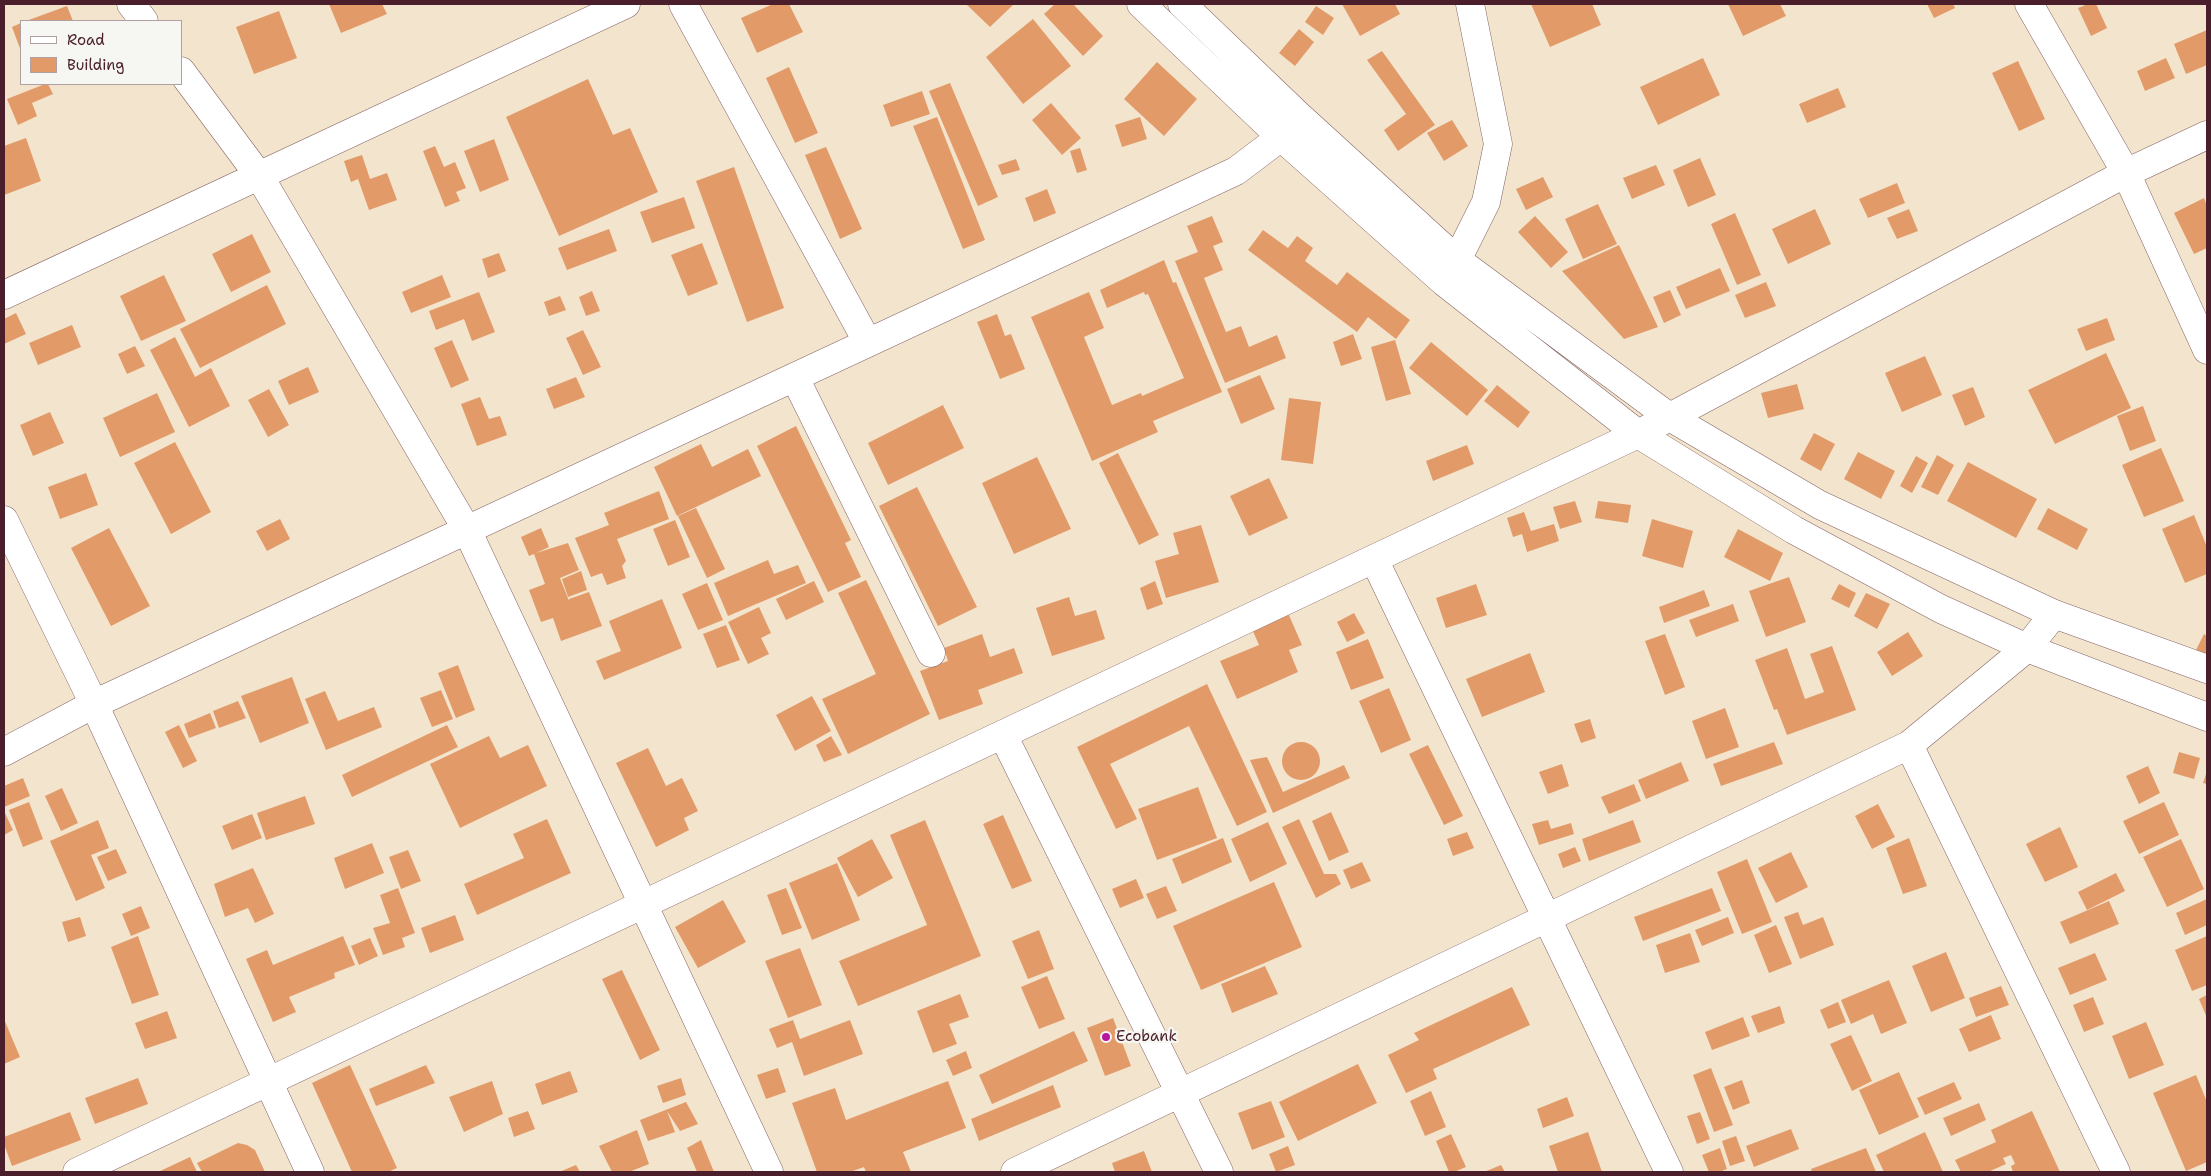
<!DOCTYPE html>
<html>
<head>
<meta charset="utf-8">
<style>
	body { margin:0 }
	#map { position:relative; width:2211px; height:1176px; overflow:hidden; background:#f3e4ce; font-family:"Shantell Sans",sans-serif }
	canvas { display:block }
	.frame { position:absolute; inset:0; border:5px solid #4a1f2b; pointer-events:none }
	.legend { position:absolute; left:20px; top:20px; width:162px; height:65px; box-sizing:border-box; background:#f6f6f2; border:1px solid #b1a0a2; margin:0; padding:6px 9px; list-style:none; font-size:15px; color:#4a1f2b }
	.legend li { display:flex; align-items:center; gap:10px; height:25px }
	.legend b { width:25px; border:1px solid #b1a0a2 }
</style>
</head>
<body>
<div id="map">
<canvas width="2211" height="1176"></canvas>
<div class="frame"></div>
<ul class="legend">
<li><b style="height:6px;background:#fff"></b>Road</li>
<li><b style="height:14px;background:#e29b68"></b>Building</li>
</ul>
</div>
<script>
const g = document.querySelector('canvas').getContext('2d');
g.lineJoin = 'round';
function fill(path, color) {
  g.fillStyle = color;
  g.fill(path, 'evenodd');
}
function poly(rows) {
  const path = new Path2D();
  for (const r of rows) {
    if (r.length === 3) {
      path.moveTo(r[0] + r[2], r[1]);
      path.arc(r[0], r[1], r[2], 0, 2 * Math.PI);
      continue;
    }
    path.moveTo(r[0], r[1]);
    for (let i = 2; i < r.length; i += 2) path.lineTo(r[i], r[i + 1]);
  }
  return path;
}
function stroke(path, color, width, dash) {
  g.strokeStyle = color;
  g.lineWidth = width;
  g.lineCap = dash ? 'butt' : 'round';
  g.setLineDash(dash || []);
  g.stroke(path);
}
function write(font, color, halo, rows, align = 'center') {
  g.font = font + ' "Shantell Sans",sans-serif';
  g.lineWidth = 4.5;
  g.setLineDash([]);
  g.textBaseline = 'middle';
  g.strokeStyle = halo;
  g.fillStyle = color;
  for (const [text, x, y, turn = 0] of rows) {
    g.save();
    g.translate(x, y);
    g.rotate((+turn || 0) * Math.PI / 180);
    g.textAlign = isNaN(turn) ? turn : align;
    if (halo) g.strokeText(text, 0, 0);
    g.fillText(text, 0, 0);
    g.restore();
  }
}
fill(poly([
	[329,4,382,4,387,14,341,33],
	[773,4,789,4,803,32,757,53,741,18],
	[966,4,1014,4,990,27],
	[1055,4,1073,4,1103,36,1083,56,1044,14],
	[1342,4,1395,4,1400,14,1360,36],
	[1531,4,1592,4,1601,25,1550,47],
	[1728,4,1780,4,1786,16,1743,36],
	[1927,4,1953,4,1955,8,1934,18],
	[2088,4,2096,4,2107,28,2091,36,2078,8],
	[67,6,73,21,26,21],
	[1316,6,1334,18,1323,35,1305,22],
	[279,11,297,58,254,74,236,27],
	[1033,19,1071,66,1023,104,986,57],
	[21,23,21,51,12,27],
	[1299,29,1314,42,1295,66,1279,53],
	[2207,30,2207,65,2186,74,2174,44],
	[1382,51,1435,125,1398,151,1384,130,1406,114,1367,60],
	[1703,58,1720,95,1658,125,1640,87],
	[2166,58,2175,78,2145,91,2137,71],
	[2018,61,2045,119,2019,131,1992,73],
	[1157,62,1197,99,1164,136,1124,99],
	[789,67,818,133,795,143,766,78],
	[588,79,613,135,630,128,658,192,559,236,506,117],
	[950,83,998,197,978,206,929,91],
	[45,84,48,84,53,94,32,103,37,116,18,125,7,99],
	[1838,88,1846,107,1807,123,1799,104],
	[922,91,930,114,891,127,883,105],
	[1051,103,1081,138,1062,155,1032,120],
	[937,117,985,240,963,249,913,126],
	[1140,117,1147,139,1122,147,1115,125],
	[1452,120,1468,146,1444,161,1427,133],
	[26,138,41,181,4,195,4,146],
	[494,139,509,180,480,192,464,151],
	[435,146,444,167,455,162,466,188,456,192,460,201,445,207,423,151],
	[826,147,862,229,840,239,805,155],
	[1080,148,1087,170,1077,173,1070,151],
	[362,155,370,179,387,173,397,200,369,210,358,179,351,182,344,161],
	[1700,158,1716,195,1688,207,1673,170],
	[1016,159,1020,170,1002,175,998,165],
	[1656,165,1665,185,1632,199,1623,178],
	[734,167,784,308,747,322,696,181],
	[1543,177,1553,197,1526,210,1516,189],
	[1897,183,1905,203,1868,218,1859,199],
	[1047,189,1056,213,1034,222,1025,198],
	[684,197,695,228,652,243,640,212],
	[2204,198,2207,206,2207,248,2194,254,2174,213],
	[1598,204,1617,244,1583,259,1565,219],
	[1815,209,1831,244,1788,264,1772,229],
	[1909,209,1918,231,1897,239,1887,218],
	[1735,213,1761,275,1737,285,1711,224],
	[1212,216,1223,242,1213,246,1223,270,1204,278,1226,332,1241,326,1249,347,1277,335,1286,358,1225,383,1175,261,1198,252,1187,226],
	[1535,216,1568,252,1551,268,1518,232],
	[609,229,617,251,567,270,558,248],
	[1263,230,1288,248,1297,236,1313,248,1305,261,1337,285,1347,272,1410,320,1396,339,1368,317,1357,332,1248,250],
	[252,234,271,272,231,292,212,254],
	[702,243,718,284,688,296,671,255],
	[1619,245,1658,327,1624,339,1562,271],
	[499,253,506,271,488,278,482,259],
	[1164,260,1173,283,1176,282,1222,392,1153,421,1158,432,1092,461,1031,317,1089,292,1104,328,1084,337,1112,405,1141,393,1142,396,1184,378,1148,294,1145,295,1144,292,1107,308,1100,290],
	[1720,268,1730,291,1686,309,1676,287],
	[164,275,186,321,141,341,120,296],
	[442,275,451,297,411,313,402,292],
	[1766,282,1776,306,1745,318,1735,295],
	[267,285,286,324,200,368,180,329],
	[1670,290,1681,315,1664,323,1653,297],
	[592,291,600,311,586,316,579,297],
	[479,292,495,332,472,341,464,319,436,330,429,311],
	[560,296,566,310,549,316,544,302],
	[16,313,26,334,4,344,4,319],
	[997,314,1005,336,1011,334,1025,369,1000,379,977,322],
	[2107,318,2115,340,2086,351,2077,329],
	[72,325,81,347,38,365,29,343],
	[583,330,601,367,583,375,566,338],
	[1353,334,1362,359,1341,366,1333,342],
	[175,337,195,377,211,368,230,406,189,427,150,350],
	[452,340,469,380,451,388,434,348],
	[1395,340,1411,394,1386,401,1371,347],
	[1431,342,1488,390,1467,416,1409,368],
	[135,346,145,366,127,374,118,354],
	[2106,353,2131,408,2055,444,2028,390],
	[1925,356,1942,395,1902,412,1885,373],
	[308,367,319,392,289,405,278,381],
	[1260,375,1275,409,1241,424,1227,389],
	[576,377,585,397,554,409,546,389],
	[1797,384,1804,409,1768,418,1761,393],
	[1497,385,1530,412,1518,428,1484,401],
	[1973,387,1985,417,1965,426,1952,395],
	[269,389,289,425,268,437,248,400],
	[157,393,175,432,120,457,103,418],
	[480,397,489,419,500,416,507,435,477,446,461,404],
	[1289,398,1321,402,1313,464,1281,460],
	[943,405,964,448,888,485,868,443],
	[2143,406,2156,441,2130,451,2117,416],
	[50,412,64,443,33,456,20,425],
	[796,426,851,540,845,543,861,577,828,592,757,446],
	[1814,433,1835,444,1821,471,1800,459],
	[175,442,211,512,171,534,134,463],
	[701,444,712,467,748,449,761,476,677,516,654,467],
	[1467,445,1474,464,1433,481,1426,461],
	[2161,448,2184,501,2144,517,2122,465],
	[1858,452,1895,471,1881,499,1844,479],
	[1118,453,1159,535,1139,545,1099,463],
	[1937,455,1954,465,1938,495,1921,487],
	[1916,456,1928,463,1912,493,1900,486],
	[1037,457,1071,529,1014,554,982,483],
	[1968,462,2037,499,2016,538,1947,501],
	[86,473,98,505,60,519,48,487],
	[1269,478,1288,518,1249,536,1230,496],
	[917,487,977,607,938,626,879,506],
	[659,491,669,519,617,539,626,561,622,566,626,578,607,585,602,573,591,577,575,538,609,525,604,513],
	[1575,501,1582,522,1560,529,1553,507],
	[1598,501,1631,505,1628,523,1595,518],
	[696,508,725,569,707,578,678,516],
	[2048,508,2088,529,2077,550,2037,529],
	[1524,512,1531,531,1554,524,1559,541,1527,552,1522,534,1513,537,1507,518],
	[2194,515,2207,547,2207,574,2185,583,2162,529],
	[280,519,290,539,267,551,256,531],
	[1652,519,1693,531,1683,568,1642,556],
	[675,520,690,557,668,566,653,529],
	[1201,525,1219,582,1166,598,1155,561,1179,554,1173,533],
	[109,528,150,606,111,626,71,548],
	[541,528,549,547,536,553,568,543,579,570,560,578,569,601,569,599,589,592,602,626,561,641,553,618,541,622,529,590,545,584,534,554,529,556,521,537],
	[1738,529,1783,553,1770,581,1724,557],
	[768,560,774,574,798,565,806,583,728,616,714,583],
	[581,571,587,590,568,597,562,579],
	[1789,577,1806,622,1766,637,1749,591],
	[866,580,930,714,848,754,822,699,876,674,838,593],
	[814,581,824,602,786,620,776,599],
	[1155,581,1163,604,1147,610,1140,588],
	[707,583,723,620,698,630,682,594],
	[1476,584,1487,615,1446,628,1436,598],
	[1839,584,1856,593,1849,608,1831,599],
	[1704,590,1710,606,1664,623,1659,607],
	[1866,593,1890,604,1877,629,1854,616],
	[1069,597,1075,616,1096,610,1105,639,1052,656,1036,608],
	[662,599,682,648,604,680,596,661,621,651,609,621],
	[1733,604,1739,621,1696,637,1689,620],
	[759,607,771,633,761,638,769,654,748,664,728,622],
	[1288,613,1302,645,1289,650,1298,672,1237,699,1220,661,1259,645,1252,629],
	[1354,613,1365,633,1347,642,1337,622],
	[726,625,740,660,717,668,703,634],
	[1908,632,1923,656,1892,676,1877,652],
	[982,634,990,657,1014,648,1023,673,978,690,983,704,939,720,920,671,948,661,944,648],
	[1665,634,1685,687,1665,695,1645,641],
	[2204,634,2207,636,2207,656,2196,650],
	[1368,639,1384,678,1351,690,1336,652],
	[1832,646,1856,710,1787,735,1777,709,1774,710,1755,660,1787,648,1805,699,1824,692,1810,654],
	[1530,653,1545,692,1482,717,1466,679],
	[458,665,475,710,456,718,438,673],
	[292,677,309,723,260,743,241,696],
	[1207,684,1267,812,1237,826,1189,726,1110,764,1137,819,1116,829,1077,747],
	[1389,688,1411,740,1381,753,1359,701],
	[441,690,453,719,432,727,420,698],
	[325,691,338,721,374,707,382,727,326,750,305,699],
	[812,696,831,731,795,751,776,715],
	[238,701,246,718,219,728,213,711],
	[1725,708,1739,747,1706,759,1692,721],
	[210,713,216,728,189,738,184,724],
	[1590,719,1596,738,1581,743,1574,724],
	[179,725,197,761,183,768,165,732],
	[447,725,458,747,352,797,342,775],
	[489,736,500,758,528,745,547,786,460,828,430,764],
	[831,736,842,755,824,762,816,745],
	[1301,761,19],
	[1774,742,1783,764,1721,786,1713,764],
	[1428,745,1463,816,1444,825,1409,754],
	[648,748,666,786,682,778,698,811,684,818,689,830,656,847,616,763],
	[2179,752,2200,758,2194,779,2173,773],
	[1267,757,1283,792,1344,765,1350,778,1273,813,1250,760],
	[1681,762,1689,781,1646,799,1638,780],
	[1562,764,1569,786,1548,794,1539,772],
	[2148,766,2160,793,2139,804,2126,776],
	[2207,771,2207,784,2203,783],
	[23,778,30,796,4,807,4,786],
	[1634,784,1641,801,1609,814,1601,797],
	[1198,787,1217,838,1157,860,1138,809],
	[62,788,78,823,61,831,45,796],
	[305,796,315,824,266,840,257,813],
	[29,802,43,839,23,847,9,810],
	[2164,802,2179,835,2139,854,2123,821],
	[1878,804,1895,837,1872,849,1855,816],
	[4,811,13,830,4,835],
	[1331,812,1349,852,1329,861,1312,821],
	[252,814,262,838,232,850,222,826],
	[1003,815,1032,881,1012,889,983,824],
	[547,819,571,873,477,915,464,884,524,858,513,834],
	[1299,819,1324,874,1336,874,1341,884,1316,898,1282,827],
	[98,820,109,848,91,855,105,888,76,901,50,841],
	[925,820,981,956,858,1006,839,961,927,925,890,835],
	[1548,820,1551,829,1571,823,1574,834,1539,845,1532,824],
	[1633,820,1641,842,1589,861,1582,839],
	[1268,822,1287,864,1250,882,1231,839],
	[2060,827,2078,867,2045,882,2026,844],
	[1467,832,1474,848,1453,856,1447,839],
	[1223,838,1232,862,1182,884,1172,859],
	[1909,838,1927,886,1903,894,1886,848],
	[872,839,893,878,858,897,837,858],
	[2181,839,2204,889,2167,907,2143,857],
	[372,843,384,873,345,889,334,858],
	[1575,847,1581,861,1563,868,1558,854],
	[116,849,127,873,108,881,97,857],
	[408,850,421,881,401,889,389,857],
	[1791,852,1808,887,1776,903,1758,868],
	[1747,859,1772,922,1742,934,1717,872],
	[1362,862,1371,881,1351,889,1343,870],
	[837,863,860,920,812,940,789,883],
	[253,868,274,914,255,923,248,908,225,917,214,884],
	[2116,873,2125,891,2087,910,2078,892],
	[1136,879,1144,898,1120,908,1112,889],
	[1274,882,1302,947,1201,990,1173,926],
	[1166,886,1177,911,1157,919,1146,894],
	[398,888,415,933,402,938,405,947,383,955,373,928,390,923,380,895],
	[786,888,802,928,782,935,767,895],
	[1712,888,1721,911,1643,941,1634,917],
	[2207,899,2207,925,2185,935,2176,913],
	[723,900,746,942,698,968,675,927],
	[2109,901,2119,924,2070,944,2060,922],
	[141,906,150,928,131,936,122,914],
	[1798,912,1803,925,1823,917,1834,945,1800,959,1784,917],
	[455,915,464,940,430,953,421,928],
	[80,917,86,936,68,942,62,922],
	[1728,917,1734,933,1702,946,1695,930],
	[1776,925,1792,964,1769,973,1754,935],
	[1039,930,1054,969,1028,979,1012,941],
	[1690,933,1700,962,1665,973,1656,945],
	[138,936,159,995,132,1004,111,947],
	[343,936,355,965,334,973,335,978,289,997,296,1012,273,1022,246,959,267,950,273,965],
	[2207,936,2207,985,2192,991,2175,950],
	[370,938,378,956,359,965,351,946],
	[800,948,822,1005,788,1018,765,961],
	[1946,952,1965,998,1931,1012,1912,966],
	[2095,953,2107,980,2070,995,2058,968],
	[1265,966,1278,994,1232,1013,1221,984],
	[622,970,660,1050,640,1060,602,979],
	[1047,976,1065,1019,1039,1029,1021,987],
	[1889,980,1907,1023,1881,1034,1873,1014,1851,1024,1841,1000],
	[2001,986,2009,1005,1976,1017,1969,998],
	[1512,987,1530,1025,1433,1069,1437,1079,1406,1093,1388,1055,1419,1040,1414,1033],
	[960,994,969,1017,949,1024,957,1044,933,1053,917,1011],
	[2207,995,2207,1018,2199,999],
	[2093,997,2104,1024,2084,1032,2073,1005],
	[1838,1002,1846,1022,1828,1029,1820,1010],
	[1780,1006,1785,1023,1758,1033,1751,1016],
	[167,1011,177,1038,145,1049,135,1023],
	[1991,1015,2001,1039,1969,1052,1959,1029],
	[1743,1017,1750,1036,1712,1050,1705,1032],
	[1113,1018,1131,1066,1105,1076,1087,1028],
	[4,1019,20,1057,4,1064],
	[793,1020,800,1039,850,1020,863,1054,804,1076,792,1042,777,1048,769,1029],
	[2146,1022,2164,1065,2129,1079,2112,1036],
	[1074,1031,1088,1061,992,1104,979,1075],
	[1851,1035,1872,1081,1852,1091,1830,1044],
	[966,1051,972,1068,953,1076,946,1060],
	[1358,1064,1377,1103,1298,1141,1279,1102],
	[350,1065,397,1168,388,1172,352,1172,312,1083],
	[426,1065,435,1083,376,1106,369,1089],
	[778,1068,786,1092,766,1099,757,1075],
	[1711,1068,1733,1125,1714,1132,1693,1075],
	[570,1071,578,1092,542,1105,535,1084],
	[1899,1072,1919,1117,1879,1135,1859,1090],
	[2196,1075,2207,1102,2207,1162,2186,1171,2153,1093],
	[138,1078,148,1104,95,1124,85,1098],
	[681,1078,686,1095,663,1103,657,1086],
	[1742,1080,1750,1103,1733,1110,1724,1087],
	[492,1081,503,1114,464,1132,449,1097],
	[948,1081,966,1128,903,1152,911,1172,866,1172,864,1167,850,1172,817,1172,792,1103,835,1088,846,1120],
	[1954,1082,1962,1099,1925,1115,1917,1098],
	[1053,1085,1061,1107,979,1141,971,1119],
	[1431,1091,1446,1127,1425,1136,1410,1101],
	[1567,1097,1574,1116,1543,1128,1537,1109],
	[1271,1101,1285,1137,1252,1150,1238,1113],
	[686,1102,698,1124,680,1131,667,1111,675,1132,648,1141,640,1120],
	[1979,1103,1986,1120,1951,1136,1943,1118],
	[528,1111,535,1129,514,1137,508,1118],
	[2032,1111,2060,1172,2013,1172,2011,1166,2015,1164,2011,1155,2003,1158,2006,1164,1988,1172,1961,1172,1955,1160,1996,1142,1991,1130],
	[70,1112,81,1140,12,1166,4,1144,4,1137],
	[1700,1112,1710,1139,1697,1144,1687,1116],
	[1791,1129,1799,1149,1754,1167,1746,1146],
	[637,1130,649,1164,629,1172,612,1172,599,1146],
	[1588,1132,1602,1172,1558,1172,1549,1146],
	[1925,1132,1943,1172,1884,1172,1876,1155],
	[1451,1134,1466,1167,1454,1172,1449,1172,1436,1141],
	[1736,1136,1745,1161,1730,1166,1722,1141],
	[701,1140,714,1172,697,1172,687,1148],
	[238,1143,247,1145,255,1150,265,1172,202,1172,197,1163],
	[1288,1146,1295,1165,1276,1172,1269,1154],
	[1720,1148,1727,1169,1719,1172,1709,1172,1702,1155],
	[1866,1148,1876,1172,1812,1172,1811,1169],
	[1144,1151,1152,1172,1115,1172,1112,1163],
	[190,1157,197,1172,158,1172],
	[576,1165,580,1172,559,1172],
	[1501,1165,1505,1172,1484,1172]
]), '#e29b68');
const minor = poly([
	[131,4,144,21],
	[683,4,868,343],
	[2029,4,2126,173,2207,350],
	[181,71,260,177,467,530,769,1172],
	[1457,260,1486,202,1498,144,1470,4],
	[4,295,626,4],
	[795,378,931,653],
	[4,520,94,704,310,1172],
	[1374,559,1669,1172],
	[1003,735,1219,1172],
	[1909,745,2116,1172],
	[4,752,94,704,1236,171,1281,137],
	[77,1172,1638,434,2126,173,2207,135],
	[1015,1172,1909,745,2027,648,2054,614]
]);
const major = poly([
	[1141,4,1281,137,1444,282,1638,434,1794,530,1941,609,2027,648,2207,717],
	[1182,4,1298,115,1457,260,1668,416,1820,505,2054,614,2207,669]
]);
stroke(minor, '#856464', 29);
stroke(major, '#856464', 29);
stroke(minor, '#fff', 28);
stroke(major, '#fff', 28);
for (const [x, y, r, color] of [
	[1106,1037,5,"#b5179e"]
]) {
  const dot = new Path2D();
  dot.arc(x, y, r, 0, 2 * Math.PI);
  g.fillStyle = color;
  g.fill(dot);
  stroke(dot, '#f6f6f2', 2);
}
write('15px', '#4a1f2b', '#f6f6f2', [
	["Ecobank",1116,1037]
], 'left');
</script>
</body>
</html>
